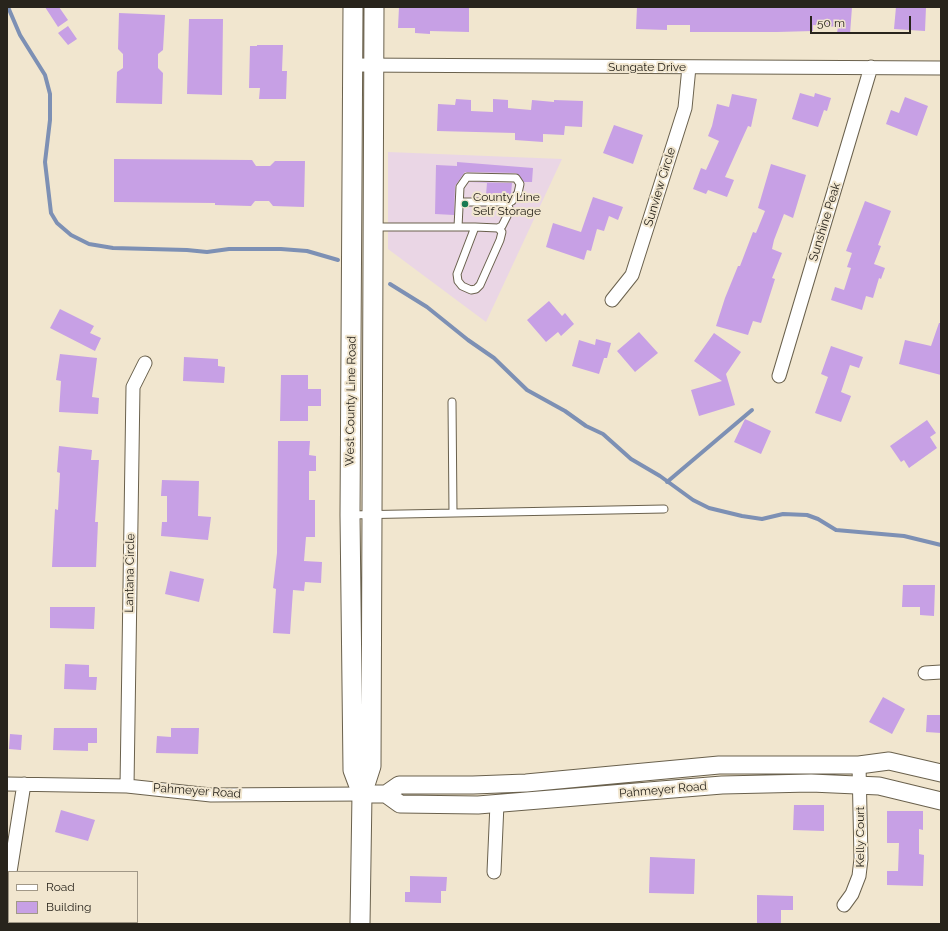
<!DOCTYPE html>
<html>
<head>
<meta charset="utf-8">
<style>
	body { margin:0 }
	#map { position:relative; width:948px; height:931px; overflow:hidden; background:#f1e6cf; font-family:Raleway,sans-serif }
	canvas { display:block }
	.frame { position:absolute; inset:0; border:8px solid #28241c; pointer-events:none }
	.legend { position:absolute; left:8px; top:871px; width:130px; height:52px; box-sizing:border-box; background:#f1e6cf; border:1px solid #a19887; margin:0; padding:5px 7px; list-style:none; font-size:12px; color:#28241c }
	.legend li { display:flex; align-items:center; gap:8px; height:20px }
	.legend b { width:20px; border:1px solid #a19887 }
	.scale { position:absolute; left:810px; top:16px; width:101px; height:18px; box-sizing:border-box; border:2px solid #28241c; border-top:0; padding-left:5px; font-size:12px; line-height:14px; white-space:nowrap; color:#28241c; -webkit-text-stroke:3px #f1e6cf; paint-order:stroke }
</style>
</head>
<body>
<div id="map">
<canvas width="948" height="931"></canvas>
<div class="frame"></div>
<ul class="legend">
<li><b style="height:5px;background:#fff"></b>Road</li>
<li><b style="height:11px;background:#c7a0e5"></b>Building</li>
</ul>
<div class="scale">50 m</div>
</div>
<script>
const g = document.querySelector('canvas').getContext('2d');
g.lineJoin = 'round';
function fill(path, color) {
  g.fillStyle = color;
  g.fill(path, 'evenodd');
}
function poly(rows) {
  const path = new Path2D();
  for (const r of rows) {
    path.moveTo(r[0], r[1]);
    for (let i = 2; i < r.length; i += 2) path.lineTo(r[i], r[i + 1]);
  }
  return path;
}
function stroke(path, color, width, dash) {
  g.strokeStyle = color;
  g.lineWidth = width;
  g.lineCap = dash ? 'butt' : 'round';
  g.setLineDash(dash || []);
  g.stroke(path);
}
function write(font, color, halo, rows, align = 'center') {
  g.font = font + ' Raleway,sans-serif';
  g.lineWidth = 4;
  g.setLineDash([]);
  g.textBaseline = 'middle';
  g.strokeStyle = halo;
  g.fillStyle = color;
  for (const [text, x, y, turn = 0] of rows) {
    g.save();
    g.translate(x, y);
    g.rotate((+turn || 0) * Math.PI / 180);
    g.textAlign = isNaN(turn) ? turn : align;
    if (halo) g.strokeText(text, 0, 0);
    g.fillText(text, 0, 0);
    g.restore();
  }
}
fill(poly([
	[388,152,562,159,486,322,388,249]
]), '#ead6e5');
stroke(poly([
	[8,7,20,35,45,75,50,94,50,120,45,162,51,213,57,223,71,235,89,244,113,248,187,250,207,252,229,249,281,249,307,251,338,260],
	[390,284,427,307,468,340,494,358,527,390,565,411,586,426,603,434,631,459,660,476,693,500,709,508,742,516,762,519,783,514,807,515,818,519,836,530,904,536,941,545],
	[667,482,752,410]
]), '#7d90b4', 4);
fill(poly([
	[45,7,59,7,68,20,58,27],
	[399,7,469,7,469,32,430,31,430,34,415,33,415,28,398,28],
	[637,7,787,8,852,7,850,34,837,33,838,27,813,25,813,31,777,32,690,32,690,25,667,25,667,30,636,29],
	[896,7,926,7,925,31,894,29],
	[119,13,165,15,163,50,158,54,158,68,163,73,162,104,116,103,117,72,123,68,123,54,118,49],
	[189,19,223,19,222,95,187,94],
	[68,26,77,39,68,45,58,33],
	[257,45,283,45,282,71,287,71,286,99,259,99,260,88,249,88,250,46,257,46],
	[800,93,814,97,815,93,831,98,827,111,824,110,818,127,792,119],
	[732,94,757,99,751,127,748,126,725,177,734,180,727,197,708,190,706,194,693,189,701,168,706,170,719,141,708,136,712,126,717,104,729,107],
	[905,97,928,106,917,136,886,124,891,110,899,113],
	[456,99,471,100,471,111,493,112,493,99,508,100,508,108,531,110,532,100,554,102,554,100,583,101,582,127,565,126,564,135,543,134,543,142,515,140,515,133,437,131,438,104,455,105],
	[614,125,643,135,633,164,603,153],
	[114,159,252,160,256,166,270,166,275,161,305,161,304,207,273,206,269,201,255,201,251,206,215,205,215,203,114,202],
	[457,162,533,168,532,182,524,182,516,173,465,172,455,186,454,215,435,214,436,165,457,166],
	[771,164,806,175,793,218,784,214,774,240,772,249,782,253,772,278,775,279,761,323,753,321,748,335,716,326,725,298,738,266,740,266,753,232,756,233,765,211,758,208],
	[469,182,512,183,511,194,509,197,486,195,487,183],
	[593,197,623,207,618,220,609,216,604,231,597,229,591,251,587,250,584,260,546,247,553,223,581,232],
	[865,201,891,211,878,245,881,246,874,264,885,268,881,279,879,278,873,298,866,296,862,310,831,300,835,287,844,290,851,268,847,267,852,253,846,251],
	[549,301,562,316,565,313,574,324,561,336,558,332,546,342,527,320],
	[60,309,94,326,90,333,101,338,95,351,50,328],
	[939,323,941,323,941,375,899,364,905,340,931,346],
	[639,332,658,353,635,372,617,351],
	[714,333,741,352,726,374,735,405,699,416,691,390,722,381,694,361],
	[596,339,611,343,607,358,604,358,599,374,572,366,579,340,595,345],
	[831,346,863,357,859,368,850,365,841,392,851,396,841,422,815,413,828,377,821,374],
	[60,354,97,358,92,397,99,398,98,414,59,412,61,381,56,380],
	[184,357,218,359,218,366,225,367,224,383,183,381],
	[281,375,308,375,308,389,321,389,321,406,308,406,308,421,280,421],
	[745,419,771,431,761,454,734,442],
	[927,420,936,433,930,437,937,448,909,468,904,460,901,462,890,446],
	[278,441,310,441,309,455,316,456,316,471,309,471,309,500,315,500,315,537,306,537,304,561,322,562,321,583,305,582,304,591,293,590,290,634,273,633,276,589,273,588,277,553],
	[59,446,92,450,91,460,99,460,95,522,98,522,96,567,52,567,55,509,58,510,60,473,57,472],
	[162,480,199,481,198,516,211,517,208,540,161,536,162,522,167,522,167,496,161,496],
	[170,571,204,579,199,602,165,594],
	[903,585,935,585,934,616,920,615,920,607,902,607],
	[50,607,95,607,94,629,50,628],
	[65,664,89,665,89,677,97,677,96,690,64,689],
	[883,697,905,709,892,734,869,722],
	[927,715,941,715,941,733,926,732],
	[54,728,97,728,97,743,88,743,88,751,53,750],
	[171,728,199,728,198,754,156,753,157,736,171,737],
	[10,734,22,735,21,750,9,749],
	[794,805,824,805,824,831,793,830],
	[61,810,95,820,88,841,55,832],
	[887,811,923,811,923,830,919,829,919,854,924,855,923,886,887,885,887,871,898,871,899,843,887,843],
	[650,857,695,859,694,894,649,893],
	[410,876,447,877,446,891,441,891,441,903,405,902,405,892,410,892],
	[757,895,793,896,793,910,781,910,781,924,757,924]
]), '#c7a0e5');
const service = poly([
	[460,202,500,202,507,204,509,208,507,216,502,226,498,228],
	[374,227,475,227,498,228,502,232,500,240,480,285,476,289,471,290,462,286,458,281,457,274,475,227],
	[458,227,460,187,467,177,516,178,520,184,518,193,512,201,507,204],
	[452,402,453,513],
	[350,515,664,509]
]);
const minor = poly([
	[353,65,941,68],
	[612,300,632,275,685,108,689,67],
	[779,376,871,67],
	[925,673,941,672],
	[7,784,127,786,211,795,362,794],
	[127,786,133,387,145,363],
	[10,872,24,784],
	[494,872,497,804],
	[7,892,9,880],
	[844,905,852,894,859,876,861,859,859,765]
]);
const tertiary = poly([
	[362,794,386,794,400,804,478,805,722,785,811,783,879,786,941,801],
	[386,794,399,785,473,785,526,783,719,765,859,765,889,761,941,773]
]);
const secondary = poly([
	[353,7,350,515,353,770,362,794],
	[360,924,362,794,371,766,374,7]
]);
stroke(service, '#6a614d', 9);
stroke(minor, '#6a614d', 15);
stroke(tertiary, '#6a614d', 19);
stroke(secondary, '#6a614d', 21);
stroke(service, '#fff', 7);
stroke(minor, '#fff', 13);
stroke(tertiary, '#fff', 17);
stroke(secondary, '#fff', 19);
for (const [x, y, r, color] of [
	[465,204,4,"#187a51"]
]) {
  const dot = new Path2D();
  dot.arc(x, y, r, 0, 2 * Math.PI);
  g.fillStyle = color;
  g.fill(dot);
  stroke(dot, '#f1e6cf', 1.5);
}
write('12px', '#28241c', '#f1e6cf', [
	["Sungate Drive",647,67],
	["Sunview Circle",660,187,-73],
	["Sunshine Peak",825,222,-73],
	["West County Line Road",351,401,-89],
	["Lantana Circle",130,573,-89],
	["Pahmeyer Road",663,790,-5],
	["Pahmeyer Road",197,791,4],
	["Kelly Court",860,837,-90]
]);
write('12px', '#28241c', '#f1e6cf', [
	["County Line",473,197],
	["Self Storage",473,211]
], 'left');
</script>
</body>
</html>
